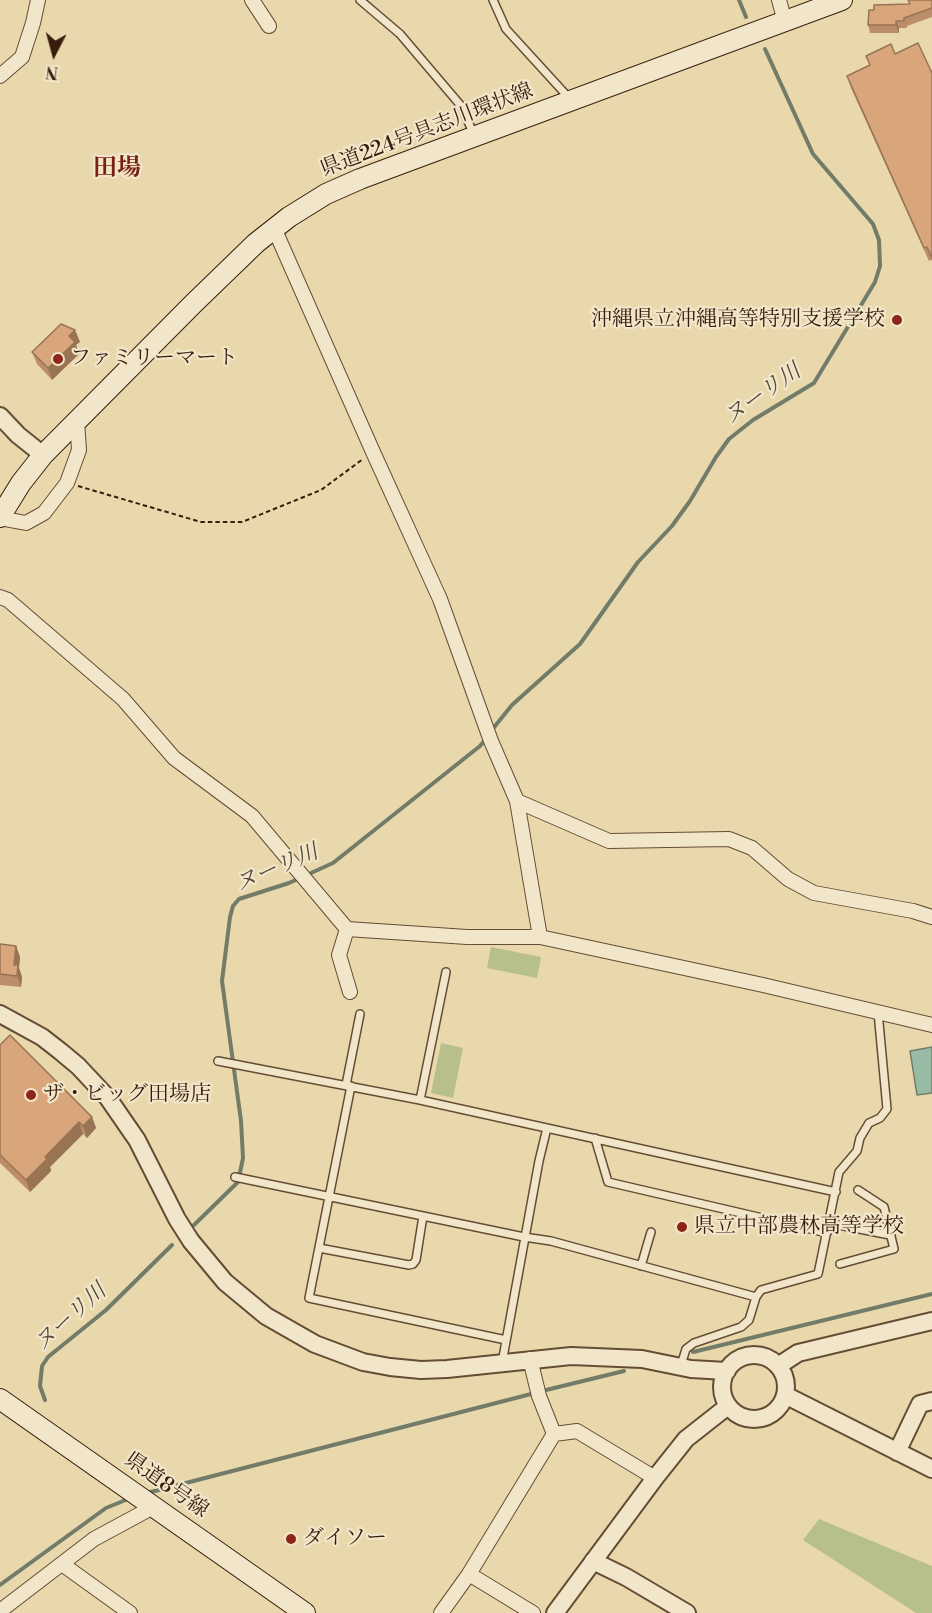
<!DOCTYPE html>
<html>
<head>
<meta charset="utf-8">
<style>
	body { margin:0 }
	#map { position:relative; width:932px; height:1613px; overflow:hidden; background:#ead8ad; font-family:"Libre Bodoni",serif }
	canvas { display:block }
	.north { position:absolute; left:24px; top:24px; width:60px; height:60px; -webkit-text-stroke:4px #f1e6ca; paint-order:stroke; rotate:186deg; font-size:16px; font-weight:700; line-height:24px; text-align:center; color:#391d0c }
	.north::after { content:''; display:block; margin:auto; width:21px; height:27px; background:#391d0c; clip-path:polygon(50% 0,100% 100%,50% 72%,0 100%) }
</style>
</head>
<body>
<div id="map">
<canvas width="932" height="1613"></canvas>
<div class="north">N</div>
</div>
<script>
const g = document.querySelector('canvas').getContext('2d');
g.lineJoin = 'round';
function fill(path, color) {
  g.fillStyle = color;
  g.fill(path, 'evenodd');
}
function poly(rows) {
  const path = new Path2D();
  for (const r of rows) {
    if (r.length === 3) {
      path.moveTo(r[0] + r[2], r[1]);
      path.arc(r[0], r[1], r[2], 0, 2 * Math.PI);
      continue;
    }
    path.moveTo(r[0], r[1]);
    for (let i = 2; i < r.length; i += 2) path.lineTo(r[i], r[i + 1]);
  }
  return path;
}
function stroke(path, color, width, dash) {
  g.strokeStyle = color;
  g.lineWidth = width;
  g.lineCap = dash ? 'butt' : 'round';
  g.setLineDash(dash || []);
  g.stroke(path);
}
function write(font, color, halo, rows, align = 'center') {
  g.font = font + ' "Libre Bodoni","Noto Serif JP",serif';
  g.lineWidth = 4.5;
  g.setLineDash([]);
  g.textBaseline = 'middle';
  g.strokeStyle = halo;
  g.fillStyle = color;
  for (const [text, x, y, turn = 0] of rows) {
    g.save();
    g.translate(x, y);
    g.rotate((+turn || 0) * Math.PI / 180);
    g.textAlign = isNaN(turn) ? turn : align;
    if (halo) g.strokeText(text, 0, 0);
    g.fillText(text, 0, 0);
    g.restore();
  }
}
fill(poly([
	[491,947,541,957,537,978,487,968],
	[441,1043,463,1048,453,1098,431,1093],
	[819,1519,932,1566,932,1613,916,1613,803,1540]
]), '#b7bf8a');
const water = poly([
	[932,1047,932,1093,917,1095,910,1051,932,1047]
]);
fill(water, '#98bba6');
stroke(water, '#727c68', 1.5);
stroke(poly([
	[739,0,746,17],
	[491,731,512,705,580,644,638,562,672,526,690,501,716,457,729,439,753,420,814,383,875,282,880,266,879,240,873,224,813,154,765,49],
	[194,1225,238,1182,243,1158,241,1121,222,981,230,917,233,906,239,899,289,883,333,863,480,746,485,740],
	[693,1352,932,1294],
	[542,1391,624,1371],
	[45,1400,40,1386,42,1366,48,1357,106,1310,172,1245],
	[147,1493,535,1393],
	[0,1585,106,1508,128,1499]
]), '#727c68', 4);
const service = poly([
	[360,0,400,34,462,107,473,133],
	[493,0,506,29,570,99],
	[218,1061,420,1100,836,1192],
	[346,1085,360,1014],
	[351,1086,309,1298,506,1340],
	[420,1100,446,972],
	[595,1138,608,1182,827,1233],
	[235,1177,524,1237,551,1241,756,1297,761,1290,818,1274,839,1172,857,1151,860,1138,869,1123,880,1118,887,1109,878,1012],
	[829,1223,890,1235],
	[319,1248,409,1265,413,1264,416,1260,423,1216],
	[840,1264,894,1249,884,1207,858,1190],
	[641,1266,651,1232],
	[502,1363,539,1161,547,1128],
	[681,1365,686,1349,694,1343,741,1327,749,1320,756,1297]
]);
const minor = poly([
	[252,0,269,26],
	[779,0,785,22],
	[0,76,22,57,33,23,38,0],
	[274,228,373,452,440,599,491,741,517,801,540,937],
	[0,518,26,523,44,513,67,483,79,450,77,421],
	[0,597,8,600,123,699,174,758,252,816,347,929,467,937,540,937,763,985,932,1025],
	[517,801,609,841,729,839,752,848,788,879,814,893,913,911,932,917],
	[347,929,339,955,350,992],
	[530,1359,539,1396,554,1434,469,1574,533,1613],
	[554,1434,577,1431,655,1478],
	[62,1564,130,1613],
	[0,1611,94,1539,155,1506],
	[441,1613,469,1574]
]);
const tertiary = poly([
	[0,416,18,435,43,455],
	[0,1014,42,1037,60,1051,78,1066,108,1098,137,1140,177,1219,191,1241,225,1282,266,1316,315,1344,363,1362,390,1367,421,1370,447,1369,571,1356,642,1359,691,1369,727,1371],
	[754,1387,32],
	[778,1366,798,1353,932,1321],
	[785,1395,932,1469],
	[897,1452,920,1404,932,1401],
	[593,1561,626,1577,687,1613],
	[555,1613,655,1478,686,1439,728,1406]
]);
const secondary = poly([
	[0,517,21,483,43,455,194,303,256,243,289,217,326,194,360,179,842,0],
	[0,1399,305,1613]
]);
stroke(service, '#654c34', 10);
stroke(minor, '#654c34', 16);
stroke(tertiary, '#654c34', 20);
stroke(secondary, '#391d0c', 22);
stroke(poly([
	[78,486,201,522,242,522,321,490,363,459]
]), '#391d0c', 2, [4.5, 3]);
stroke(service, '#f1e6ca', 7);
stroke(minor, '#f1e6ca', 14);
stroke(tertiary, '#f1e6ca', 16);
stroke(secondary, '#f1e6ca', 20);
fill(poly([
	[932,0,932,17,907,26,907,28,899,28,899,33,870,33,868,25,874,10],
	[895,54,932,73,932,260,929,261,851,88,847,76],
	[75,330,80,342,76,345,79,354,52,380,37,364,32,352],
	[0,944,16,946,20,957,19,968,22,977,21,987,0,985],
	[0,1045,92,1117,96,1128,87,1138,83,1134,50,1167,51,1171,30,1192,0,1163]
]), '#bb8e69');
fill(poly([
	[896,21,899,28,899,33,896,25],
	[75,330,80,342,76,345,79,354,52,380,48,368,69,336],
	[16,946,20,957,19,968,22,977,21,987,14,965],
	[92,1117,96,1128,87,1138,83,1126],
	[79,1122,83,1134,50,1167,51,1171,30,1192,26,1180,45,1157]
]), '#987455');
const building = poly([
	[908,0,932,0,932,8,904,18,904,21,896,21,896,25,868,25,869,10,874,10,874,5,910,4,908,0],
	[918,43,932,73,932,258,927,247,924,248,847,76,870,65,866,56,891,44,895,54,918,43],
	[61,324,75,330,69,336,75,342,48,368,32,352,61,324],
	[0,944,16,946,14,965,18,965,17,976,0,974,0,944],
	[10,1035,92,1117,83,1126,79,1122,45,1157,47,1159,26,1180,0,1155,0,1045,10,1035]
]);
fill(building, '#d9a57a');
stroke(building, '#987455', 1.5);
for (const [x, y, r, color] of [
	[897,320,6,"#8f2418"],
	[58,359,6,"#8f2418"],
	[31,1095,6,"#8f2418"],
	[682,1227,6,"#8f2418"],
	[291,1539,6,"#8f2418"]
]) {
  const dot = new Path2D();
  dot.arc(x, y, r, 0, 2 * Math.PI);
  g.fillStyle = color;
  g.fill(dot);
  stroke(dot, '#f1e6ca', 2);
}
write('21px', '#391d0c', '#f1e6ca', [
	["県道224号具志川環状線",427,131,-21],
	["県道8号線",166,1486,35]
]);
write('21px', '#391d0c', '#f1e6ca', [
	["沖縄県立沖縄高等特別支援学校",885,320,"right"],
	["ファミリーマート",70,359],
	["ザ・ビッグ田場店",43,1095],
	["県立中部農林高等学校",694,1227],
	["ダイソー",303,1539]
], 'left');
write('italic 22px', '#564c3a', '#f1e6ca', [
	["ヌーリ川",763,395,-35],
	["ヌーリ川",277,869,-23],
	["ヌーリ川",71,1318,-42]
]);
write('bold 24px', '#7a1f14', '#f1e6ca', [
	["田場",117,169]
]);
</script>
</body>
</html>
